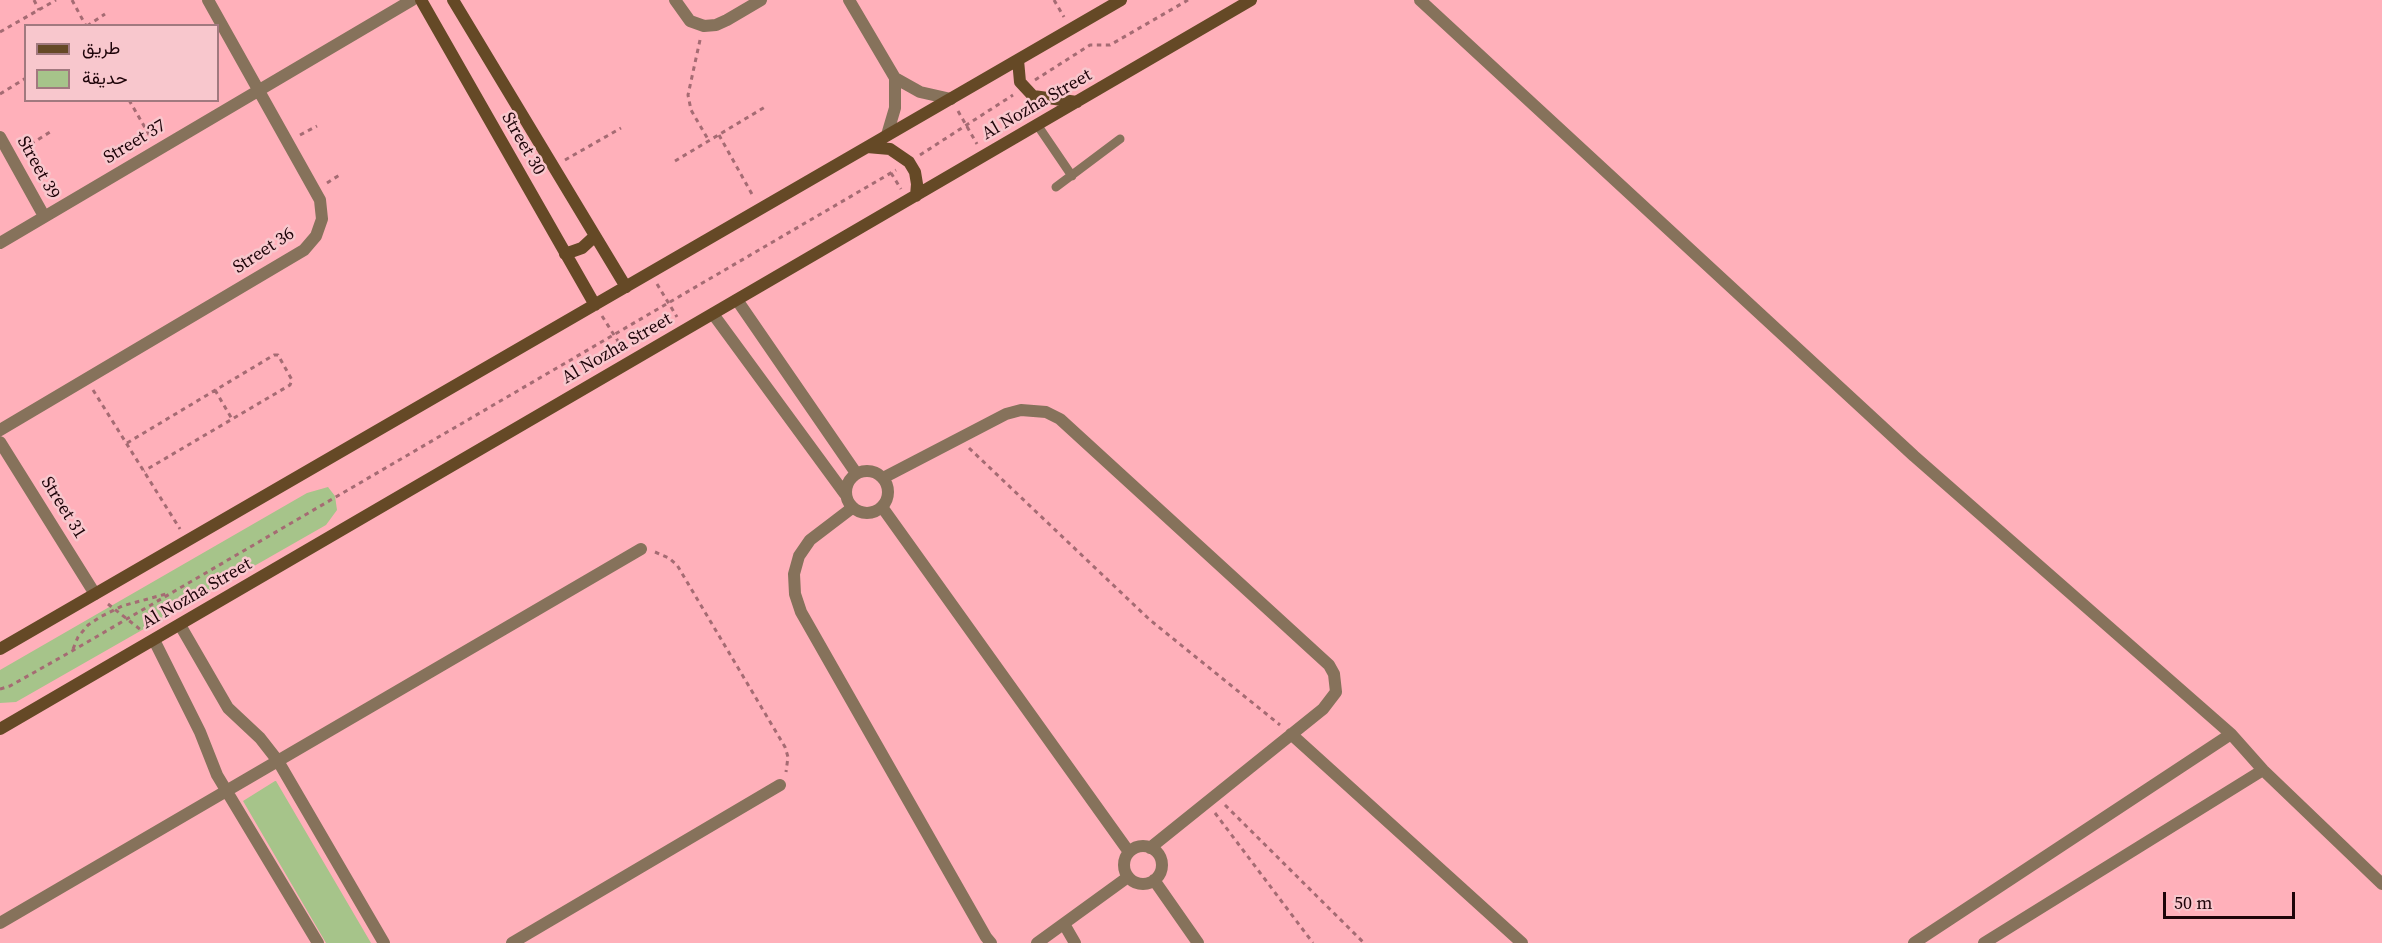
<!DOCTYPE html>
<html>
<head>
<meta charset="utf-8">
<style>
	body { margin:0 }
	#map { position:relative; width:2382px; height:943px; overflow:hidden; background:#ffb0ba; font-family:"Source Serif 4",Vazirmatn,serif }
	canvas { display:block }
	.legend { position:absolute; left:24px; top:24px; width:195px; height:78px; box-sizing:border-box; background:#f8c7cd; border:2px solid #a1797f; margin:0; padding:8px 10px; list-style:none; font-size:18px; color:#1e0409 }
	.legend li { display:flex; align-items:center; gap:12px; height:30px }
	.legend b { width:30px; border:2px solid #a1797f }
	.scale { position:absolute; left:2163px; top:892px; width:132px; height:27px; box-sizing:border-box; border:3px solid #1e0409; border-top:0; padding-left:8px; font-size:18px; line-height:21px; white-space:nowrap; color:#1e0409; -webkit-text-stroke:4px #f8c7cd; paint-order:stroke }
</style>
</head>
<body>
<div id="map">
<canvas width="2382" height="943"></canvas>
<ul class="legend">
<li><b style="height:8px;background:#654926"></b>طريق</li>
<li><b style="height:16px;background:#a6c48a"></b>حديقة</li>
</ul>
<div class="scale">50 m</div>
</div>
<script>
const g = document.querySelector('canvas').getContext('2d');
g.lineJoin = 'round';
function fill(path, color) {
  g.fillStyle = color;
  g.fill(path, 'evenodd');
}
function poly(rows) {
  const path = new Path2D();
  for (const r of rows) {
    if (r.length === 3) {
      path.moveTo(r[0] + r[2], r[1]);
      path.arc(r[0], r[1], r[2], 0, 2 * Math.PI);
      continue;
    }
    path.moveTo(r[0], r[1]);
    for (let i = 2; i < r.length; i += 2) path.lineTo(r[i], r[i + 1]);
  }
  return path;
}
function stroke(path, color, width, dash) {
  g.strokeStyle = color;
  g.lineWidth = width;
  g.lineCap = dash ? 'butt' : 'round';
  g.setLineDash(dash || []);
  g.stroke(path);
}
function write(font, color, halo, rows, align = 'center') {
  g.font = font + ' "Source Serif 4",serif';
  g.lineWidth = 5;
  g.setLineDash([]);
  g.textBaseline = 'middle';
  g.strokeStyle = halo;
  g.fillStyle = color;
  for (const [text, x, y, turn = 0] of rows) {
    g.save();
    g.translate(x, y);
    g.rotate((+turn || 0) * Math.PI / 180);
    g.textAlign = isNaN(turn) ? turn : align;
    if (halo) g.strokeText(text, 0, 0);
    g.fillText(text, 0, 0);
    g.restore();
  }
}
fill(poly([
	[328,487,335,496,337,510,326,525,16,702,0,703,0,670,307,493],
	[275,781,276,781,371,943,326,943,243,801]
]), '#a6c48a');
stroke(poly([
	[34,0,39,10],
	[72,0,86,26],
	[1054,0,1064,17],
	[87,26,105,14],
	[0,32,56,0],
	[700,40,688,95,691,110,709,141],
	[1035,80,1090,45,1110,45,1188,0],
	[0,94,26,78],
	[129,100,151,138],
	[958,111,977,144],
	[300,135,317,126],
	[719,135,753,196],
	[23,149,50,132],
	[920,155,1013,95],
	[565,160,621,128],
	[675,161,765,107],
	[891,173,901,189],
	[327,183,341,174],
	[657,284,677,317],
	[602,316,623,349],
	[93,390,180,529],
	[215,390,232,419],
	[127,443,274,355,278,355,292,380,290,385,144,471],
	[969,448,1150,620,1280,725],
	[655,552,669,558,677,565,785,747,788,757,786,772],
	[108,604,141,630],
	[73,649,78,637,88,625,100,617,122,606,166,594],
	[0,689,10,686,72,651,896,170],
	[1225,805,1364,943],
	[1215,813,1313,943]
]), '#a56b73', 3, [4.5, 4.5]);
stroke(poly([
	[1038,126,1072,176],
	[1056,187,1120,139]
]), '#86725b', 9);
stroke(poly([
	[675,0,690,21,704,26,716,25,727,20,761,0],
	[849,0,895,78,920,92,951,99],
	[1420,0,1914,456,2231,734,2263,770,2382,884],
	[887,135,895,108,895,78],
	[0,137,44,216],
	[0,243,412,0],
	[737,300,856,473],
	[713,314,845,494],
	[0,430,304,250,316,236,322,219,320,200,208,0],
	[0,442,95,594],
	[867,492,21],
	[883,478,1006,414,1021,410,1046,412,1060,419,1329,665,1334,674,1336,692,1323,709,1150,848],
	[882,507,1129,852],
	[852,508,810,540,799,556,794,574,795,594,801,612,986,937,991,943],
	[180,625,228,708,260,738,278,761,384,943],
	[154,640,200,732,217,775,318,943],
	[1291,734,1522,943],
	[1143,865,19],
	[1154,880,1198,943],
	[0,923,641,549],
	[1064,924,1075,943],
	[512,943,780,785],
	[1037,943,1128,877],
	[1914,943,2231,734],
	[1984,943,2263,770]
]), '#86725b', 12);
stroke(poly([
	[421,0,595,305],
	[453,0,626,287],
	[1018,60,1020,82,1033,96,1077,102],
	[867,147,890,149,909,162,915,172,917,184,916,196],
	[565,254,582,248,595,236],
	[0,649,1121,0],
	[0,729,1251,0]
]), '#654926', 12);
write('18px', '#1e0409', '#f8c7cd', [
	["Al Nozha Street",1037,105,-30],
	["Street 37",135,142,-31],
	["Street 30",523,144,60],
	["Street 39",38,168,61],
	["Street 36",264,251,-33],
	["Al Nozha Street",617,349,-30],
	["Street 31",63,508,58],
	["Al Nozha Street",197,594,-30]
]);
</script>
</body>
</html>
